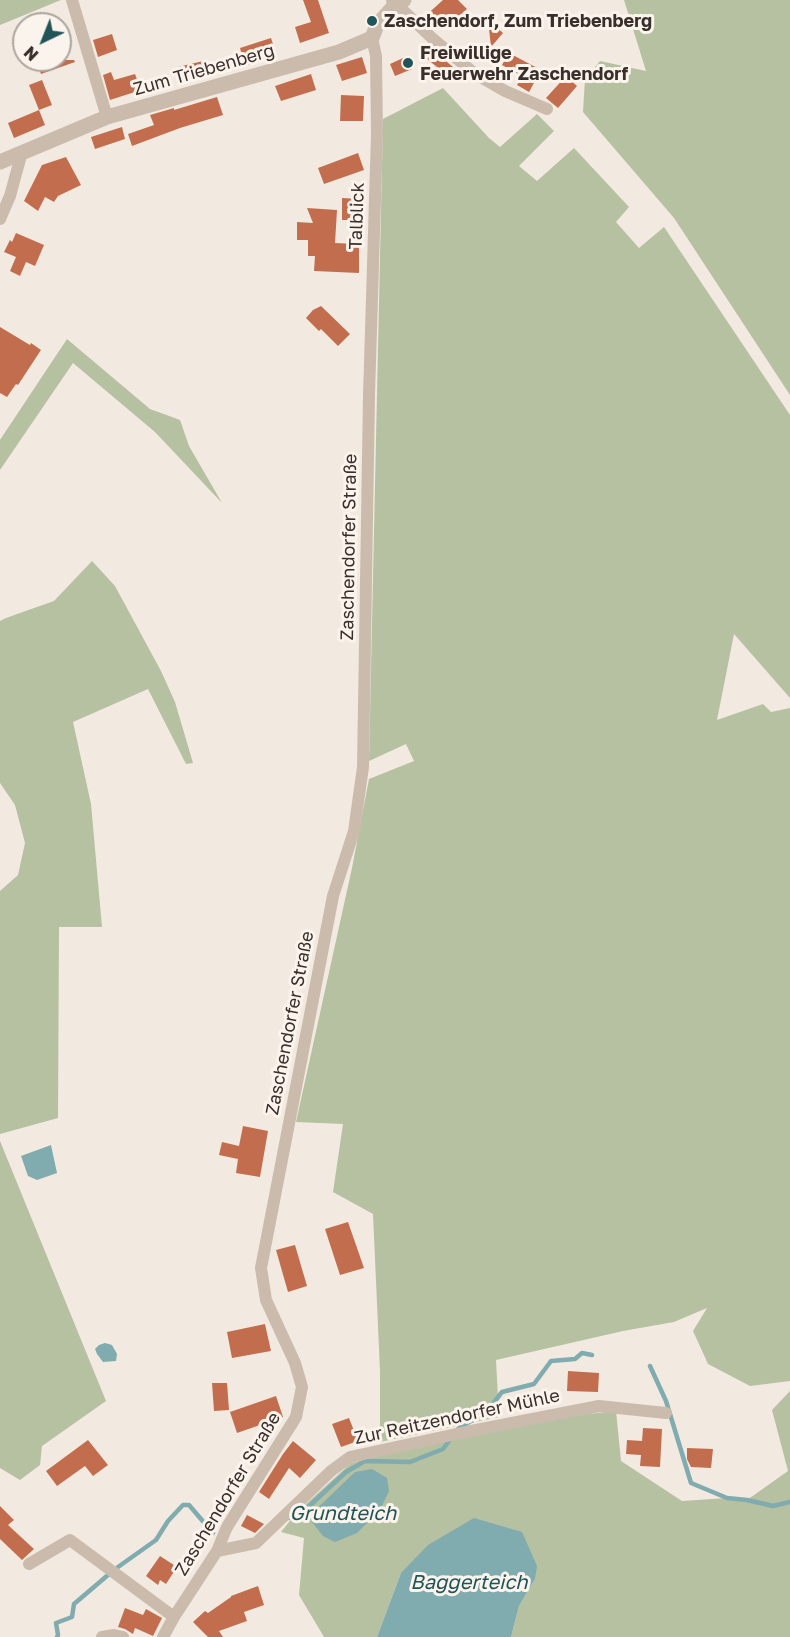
<!DOCTYPE html>
<html>
<head>
<meta charset="utf-8">
<style>
	body { margin:0 }
	#map { position:relative; width:790px; height:1637px; overflow:hidden; background:#f2eae0; font-family:"Golos Text",sans-serif }
	canvas { display:block }
	.north { position:absolute; left:12px; top:12px; width:60px; height:60px; box-sizing:border-box; background:#faf4ec; border:2px solid #ada59f; border-radius:50%; rotate:223deg; font-size:16px; font-weight:700; line-height:24px; text-align:center; color:#392f2b }
	.north::after { content:''; display:block; margin:auto; width:21px; height:27px; background:#215459; clip-path:polygon(50% 0,100% 100%,50% 72%,0 100%) }
</style>
</head>
<body>
<div id="map">
<canvas width="790" height="1637"></canvas>
<div class="north">N</div>
</div>
<script>
const g = document.querySelector('canvas').getContext('2d');
g.lineJoin = 'round';
function fill(path, color) {
  g.fillStyle = color;
  g.fill(path, 'evenodd');
}
function poly(rows) {
  const path = new Path2D();
  for (const r of rows) {
    path.moveTo(r[0], r[1]);
    for (let i = 2; i < r.length; i += 2) path.lineTo(r[i], r[i + 1]);
  }
  return path;
}
function stroke(path, color, width, dash) {
  g.strokeStyle = color;
  g.lineWidth = width;
  g.lineCap = dash ? 'butt' : 'round';
  g.setLineDash(dash || []);
  g.stroke(path);
}
function write(font, color, halo, rows, align = 'center') {
  g.font = font + ' "Golos Text",sans-serif';
  g.lineWidth = 6;
  g.setLineDash([]);
  g.textBaseline = 'middle';
  g.strokeStyle = halo;
  g.fillStyle = color;
  for (const [text, x, y, turn = 0] of rows) {
    g.save();
    g.translate(x, y);
    g.rotate((+turn || 0) * Math.PI / 180);
    g.textAlign = isNaN(turn) ? turn : align;
    if (halo) g.strokeText(text, 0, 0);
    g.fillText(text, 0, 0);
    g.restore();
  }
}
fill(poly([
	[0,0,61,0,0,25],
	[624,0,790,0,790,395,674,218,583,112,585,79,600,61,646,71],
	[443,88,489,138,500,147,537,114,554,131,519,166,537,181,574,148,629,207,616,222,639,248,664,227,790,415,790,698,734,634,717,720,763,704,771,712,790,708,790,1381,750,1386,708,1364,693,1331,707,1308,674,1322,623,1331,496,1360,499,1417,380,1442,380,1371,373,1214,333,1192,343,1124,296,1122,352,868,369,779,414,761,406,744,369,761,383,119],
	[67,339,150,409,180,420,189,446,222,503,155,432,73,363,0,470,0,440],
	[92,561,115,586,161,671,175,702,193,763,186,764,148,689,73,722,91,804,102,927,59,927,58,1118,0,1134,0,891,18,875,25,843,15,805,0,783,0,621,6,618,54,601],
	[0,1141,106,1401,42,1446,40,1465,20,1480,0,1468],
	[790,1391,790,1637,511,1637,519,1606,535,1579,401,1573,377,1637,324,1637,299,1595,304,1538,281,1532,297,1512,351,1463,530,1420,616,1411,621,1461,682,1501,727,1498,747,1500,788,1471,772,1410]
]), '#b5c1a0');
fill(poly([
	[51,1145,57,1173,37,1180,28,1176,21,1156],
	[105,1343,112,1345,117,1354,116,1361,103,1362,97,1354,95,1349,99,1345],
	[372,1469,387,1478,389,1491,380,1510,357,1533,335,1542,323,1536,308,1517,355,1472],
	[474,1518,522,1532,537,1566,535,1579,519,1606,511,1637,377,1637,401,1573,428,1545]
]), '#80abaf');
stroke(poly([
	[650,1366,666,1401,691,1483,727,1498,747,1500,773,1506,790,1502],
	[456,1431,460,1427,473,1420,481,1411,488,1410,502,1392,534,1384,551,1361,575,1359,582,1353,592,1355],
	[290,1518,304,1511,346,1472,365,1461,410,1462,443,1449,451,1438],
	[118,1567,156,1540,168,1521,183,1505,189,1505,213,1533],
	[57,1637,58,1635,56,1623,72,1617,74,1604,108,1575]
]), '#80abaf', 4.5);
fill(poly([
	[303,0,318,0,329,33,300,43,295,27,311,22],
	[443,0,458,0,467,9,459,16,435,29,423,18],
	[488,20,503,33,491,47],
	[112,34,117,50,98,57,93,40],
	[271,38,277,56,245,66,240,48],
	[434,51,453,67,447,75,427,59],
	[509,53,541,70,529,92,517,85,522,76,502,65],
	[362,57,367,73,342,81,336,65],
	[403,58,408,58,412,69,395,76,390,64],
	[36,60,74,60,75,62,41,74],
	[203,61,206,74,182,80,178,67],
	[111,72,114,80,135,74,141,90,110,100,103,75],
	[311,74,316,90,281,101,275,86],
	[566,76,577,86,558,108,546,98],
	[42,80,52,105,39,110,29,85],
	[341,95,364,96,363,121,340,121],
	[217,97,223,115,180,128,132,146,128,134,154,125,150,115,174,108,174,110],
	[39,110,45,125,14,138,8,123],
	[122,127,125,139,95,149,91,137],
	[358,153,364,170,324,184,318,168],
	[66,157,81,185,58,196,54,202,45,197,38,211,24,201,42,165],
	[342,198,361,199,361,220,342,220],
	[307,208,337,210,335,243,359,244,359,273,314,271,315,256,308,256,308,240,297,240,297,222,313,223],
	[16,233,44,245,35,266,26,262,20,276,10,271,16,257,4,252,10,240,12,242],
	[321,306,350,334,338,346,321,329,319,331,306,318,313,310],
	[0,327,30,345,31,343,41,350,18,385,16,384,7,397,0,393],
	[243,1126,268,1131,260,1177,236,1173,238,1159,219,1155,222,1142,239,1146],
	[348,1222,364,1268,340,1275,325,1229],
	[295,1245,307,1286,288,1292,276,1250],
	[265,1324,271,1351,232,1358,227,1332],
	[568,1371,599,1373,598,1392,567,1391],
	[212,1383,227,1383,229,1410,214,1411],
	[276,1396,283,1417,237,1433,230,1412],
	[349,1418,358,1441,341,1447,332,1424],
	[643,1428,662,1429,660,1467,640,1466,641,1455,626,1454,627,1440,642,1441],
	[88,1440,108,1465,93,1476,85,1466,57,1486,46,1471],
	[293,1441,316,1460,300,1478,289,1468,269,1499,259,1492,283,1454],
	[687,1448,713,1449,711,1468,691,1467,687,1459],
	[0,1506,14,1520,8,1525,34,1549,22,1560,0,1539],
	[247,1515,264,1524,255,1533,241,1526],
	[160,1556,177,1567,166,1584,160,1580,158,1585,146,1576],
	[258,1586,264,1605,244,1612,247,1621,219,1631,223,1637,208,1637,193,1622,205,1611,208,1613,231,1597,231,1596],
	[125,1608,143,1615,146,1609,162,1618,153,1636,135,1628,133,1634,125,1629,118,1627]
]), '#c26e4e');
stroke(poly([
	[72,0,107,117],
	[392,0,432,38,474,73,505,91,547,109],
	[0,219,10,196,22,152],
	[217,1551,256,1543,331,1471,350,1457,470,1431,599,1406,666,1413],
	[29,1564,70,1540,174,1617],
	[102,1637,114,1635,123,1637],
	[163,1637,174,1617,217,1551,227,1527,296,1417,302,1387,295,1363,266,1300,261,1268,333,896,354,831,363,767,369,395,377,134,376,56,372,38]
]), '#cbbbac', 12);
stroke(poly([
	[0,162,107,117,339,52,372,38,377,25,395,5,404,0]
]), '#cbbbac', 15);
for (const [x, y, r, color] of [
	[372,21,6,"#215459"],
	[408,63,6,"#215459"]
]) {
  const dot = new Path2D();
  dot.arc(x, y, r, 0, 2 * Math.PI);
  g.fillStyle = color;
  g.fill(dot);
  stroke(dot, '#faf4ec', 2);
}
write('bold 18px', '#392f2b', '#faf4ec', [
	["Zaschendorf, Zum Triebenberg",384,21],
	["Freiwillige",420,53],
	["Feuerwehr Zaschendorf",420,74]
], 'left');
write('18px', '#392f2b', '#faf4ec', [
	["Zum Triebenberg",204,70,-16],
	["Talblick",357,216,-88],
	["Zaschendorfer Straße",349,547,-89],
	["Zaschendorfer Straße",290,1023,-79],
	["Zur Reitzendorfer Mühle",457,1417,-12],
	["Zaschendorfer Straße",228,1494,-59]
]);
write('italic 20px', '#215459', '#faf4ec', [
	["Grundteich",343,1514],
	["Baggerteich",469,1583]
]);
</script>
</body>
</html>
